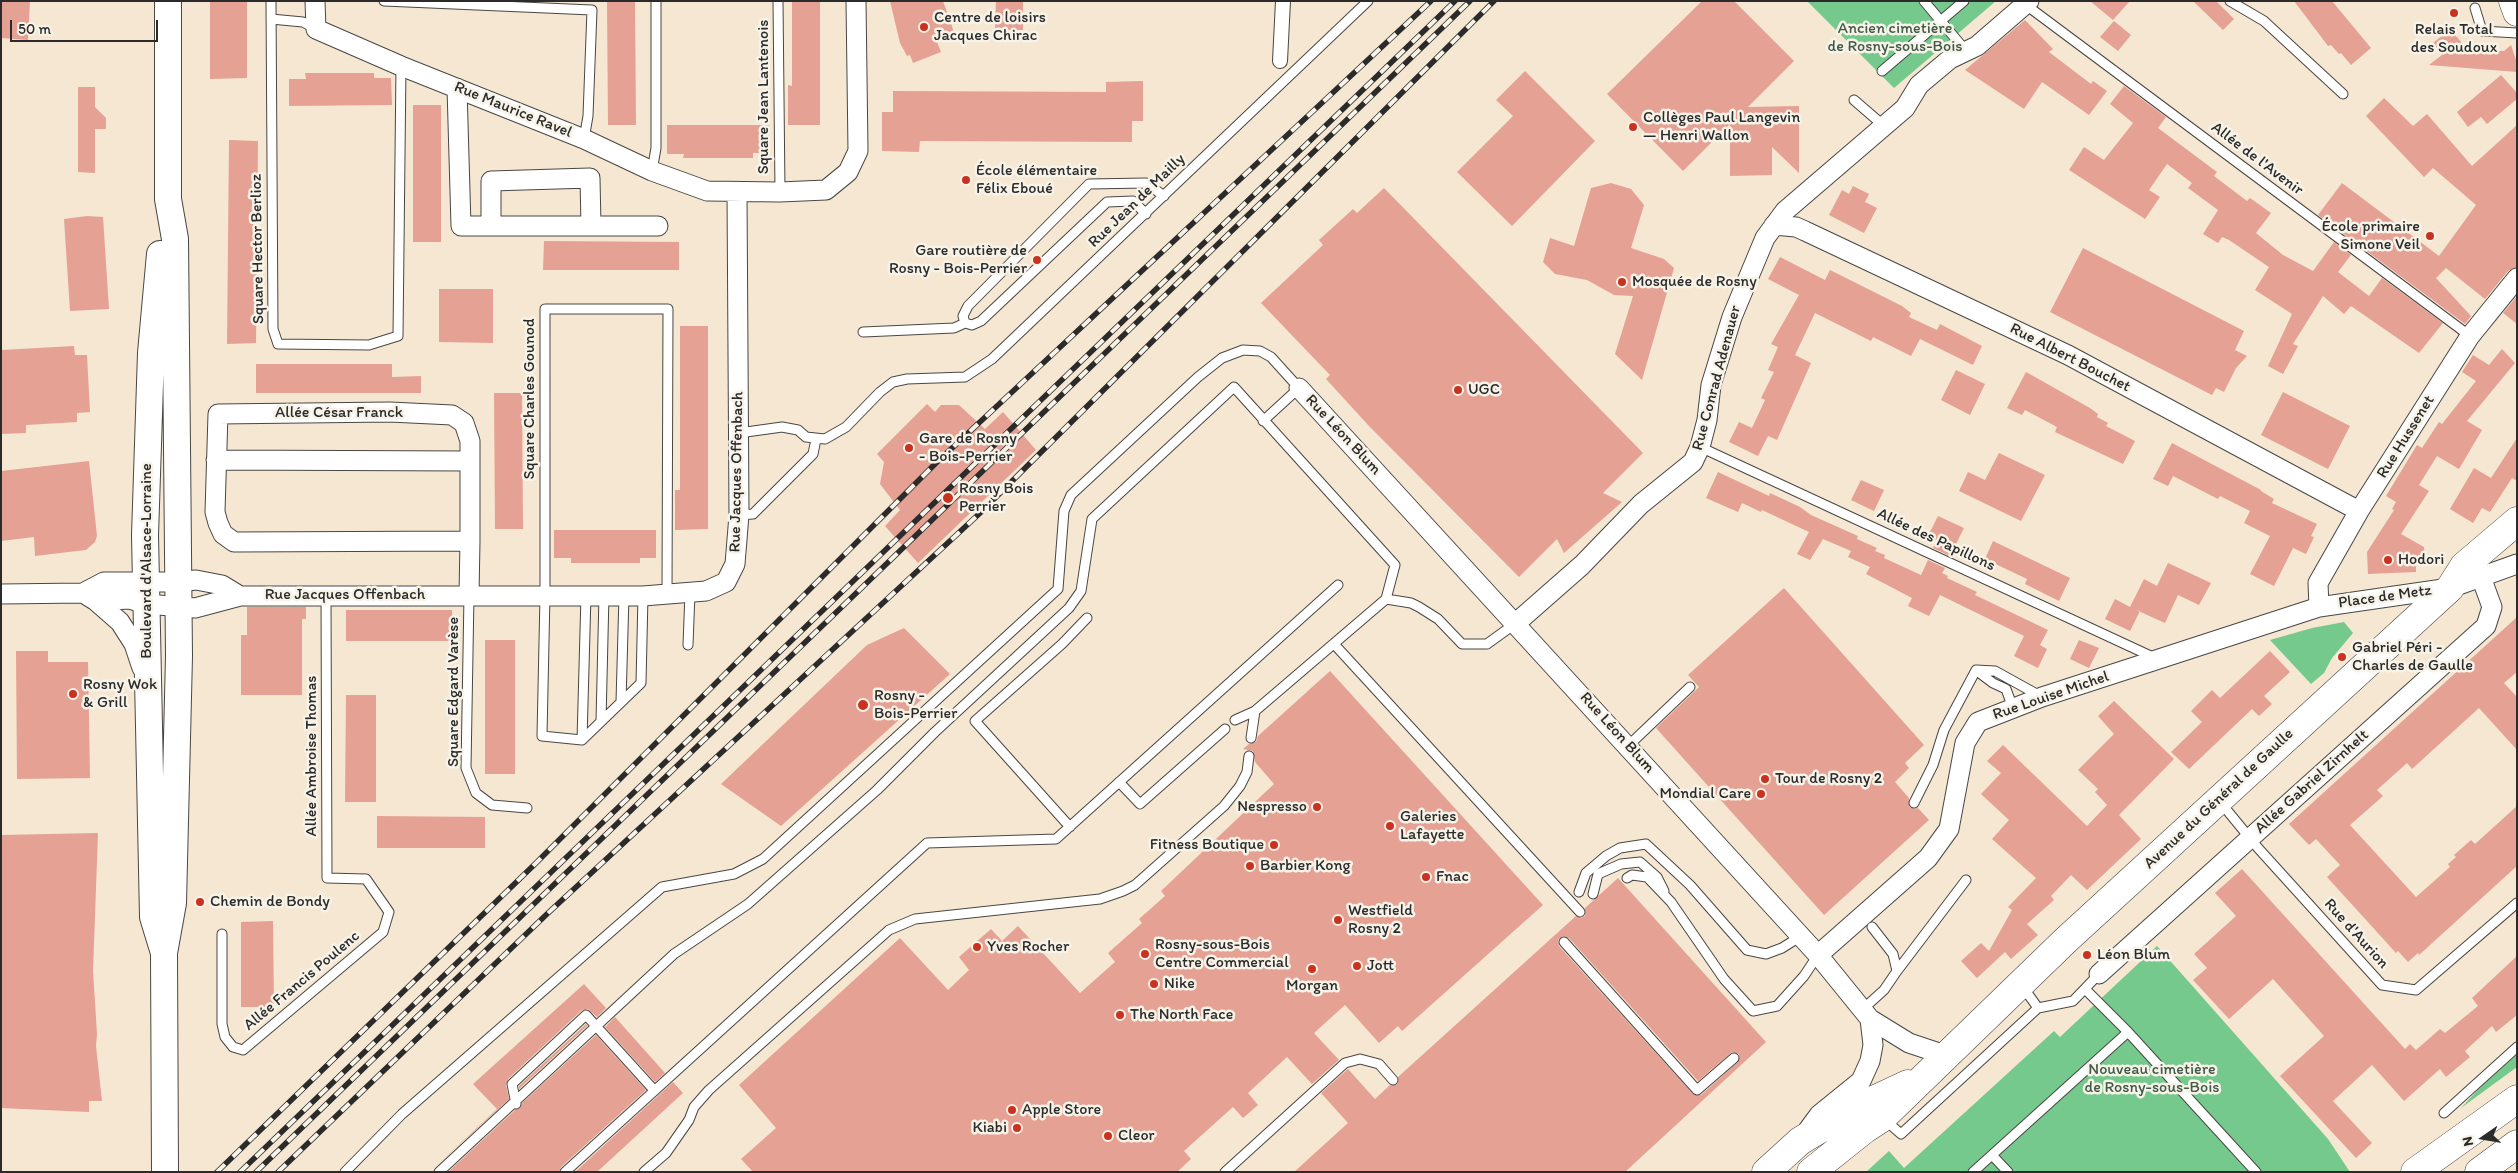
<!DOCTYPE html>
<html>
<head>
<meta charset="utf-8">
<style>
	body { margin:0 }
	#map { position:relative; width:2518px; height:1173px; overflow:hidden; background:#f5e7d1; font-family:Itim,sans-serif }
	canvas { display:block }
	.frame { position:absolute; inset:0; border:2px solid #2b2b2b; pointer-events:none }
	.north { position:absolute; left:2458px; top:1113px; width:50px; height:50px; -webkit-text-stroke:4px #f7f3e8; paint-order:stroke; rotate:257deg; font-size:14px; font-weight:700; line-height:20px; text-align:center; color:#2b2b2b }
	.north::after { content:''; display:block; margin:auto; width:18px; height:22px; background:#2b2b2b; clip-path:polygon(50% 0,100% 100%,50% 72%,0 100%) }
	.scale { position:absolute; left:10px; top:20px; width:148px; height:22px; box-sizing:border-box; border:2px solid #2b2b2b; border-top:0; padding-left:6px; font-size:15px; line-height:18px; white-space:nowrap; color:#2b2b2b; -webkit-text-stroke:4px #f7f3e8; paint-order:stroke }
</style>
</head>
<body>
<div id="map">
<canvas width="2518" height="1173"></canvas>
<div class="frame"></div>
<div class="north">N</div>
<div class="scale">50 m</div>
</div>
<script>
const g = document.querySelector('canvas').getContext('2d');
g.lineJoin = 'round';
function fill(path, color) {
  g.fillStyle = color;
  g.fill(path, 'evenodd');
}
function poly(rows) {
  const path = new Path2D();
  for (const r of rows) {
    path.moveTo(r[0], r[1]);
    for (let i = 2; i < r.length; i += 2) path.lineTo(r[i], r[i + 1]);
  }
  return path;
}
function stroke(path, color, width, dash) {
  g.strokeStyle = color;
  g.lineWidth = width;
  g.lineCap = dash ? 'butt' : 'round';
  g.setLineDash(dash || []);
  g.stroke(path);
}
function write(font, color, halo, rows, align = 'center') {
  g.font = font + ' Itim,sans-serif';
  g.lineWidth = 5;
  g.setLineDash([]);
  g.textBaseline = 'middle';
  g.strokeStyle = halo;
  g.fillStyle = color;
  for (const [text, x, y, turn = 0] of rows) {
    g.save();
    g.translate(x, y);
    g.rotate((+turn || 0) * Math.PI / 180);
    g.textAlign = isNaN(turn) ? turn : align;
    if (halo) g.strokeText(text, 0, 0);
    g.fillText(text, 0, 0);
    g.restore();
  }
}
fill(poly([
	[1807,1,1996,1,1894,88],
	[2344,622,2353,633,2332,658,2324,673,2311,684,2270,640,2312,628],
	[2157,946,2328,1139,2350,1172,1866,1172,1889,1151,1904,1168,2054,1031,2060,1037],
	[2516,1049,2517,1067,2461,1108]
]), '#75c98c');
fill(poly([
	[1,1,30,1,28,40,1,38],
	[210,1,247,1,247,78,210,79],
	[607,1,635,1,636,125,608,125],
	[792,1,820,1,820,125,788,125,788,85,792,86],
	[890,1,943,1,955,35,937,42,941,52,913,63,910,55,907,56,900,43],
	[996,1,1023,1,1023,30,995,30],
	[1702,1,1734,1,1794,61,1748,107,1799,106,1799,173,1772,147,1772,175,1730,176,1730,124,1683,171,1607,94],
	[2090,1,2130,1,2113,20],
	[2193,1,2216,1,2234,19,2223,30],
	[2294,1,2332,1,2371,48,2351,65,2341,53,2339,54,2331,45,2328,46],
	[2025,20,2053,49,2049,52,2091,84,2093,81,2107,91,2089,115,2042,82,2024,109,1965,70],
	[2114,21,2131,35,2118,51,2100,37],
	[2450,29,2468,50,2504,51,2511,45,2517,63,2517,72,2429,65,2442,55,2433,43],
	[1525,71,1595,141,1512,226,1457,172,1513,116,1496,100],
	[305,73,374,73,374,78,391,78,392,105,289,106,289,79,306,79],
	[2501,75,2517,93,2517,99,2487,124,2481,117,2468,127,2457,112],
	[1143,81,1143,121,1132,121,1132,142,920,141,919,152,882,151,882,112,893,112,893,91,1106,92,1106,82],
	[2124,86,2166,117,2158,128,2217,172,2214,176,2247,201,2250,198,2271,213,2256,233,2283,255,2313,271,2334,242,2351,255,2338,272,2369,296,2382,278,2443,323,2419,353,2351,306,2344,314,2323,296,2293,344,2298,346,2283,374,2268,366,2292,314,2255,290,2269,267,2229,240,2222,237,2218,243,2203,234,2218,210,2188,188,2192,183,2167,164,2149,190,2160,197,2145,219,2069,170,2084,147,2104,160,2133,123,2110,104],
	[78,87,95,87,95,107,106,118,106,129,95,129,95,173,78,172],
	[2384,98,2413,126,2427,114,2472,166,2517,125,2517,267,2508,271,2485,299,2446,268,2436,278,2471,316,2465,324,2318,215,2342,183,2439,256,2476,205,2433,168,2424,177,2366,116],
	[413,105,441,105,441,242,413,242],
	[667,125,769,125,769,153,753,153,753,158,683,158,684,154,667,154],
	[229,140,258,141,256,343,227,344],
	[1611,183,1631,189,1644,205,1631,248,1664,259,1674,268,1642,380,1615,354,1633,296,1614,295,1587,280,1555,274,1543,262,1550,238,1574,246,1591,188],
	[1853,186,1869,194,1865,202,1877,208,1864,233,1829,215,1842,190,1849,194],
	[1384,188,1643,453,1603,493,1622,502,1564,553,1557,539,1519,577,1369,426,1326,379,1330,375,1261,303,1323,245,1319,240,1353,209,1357,213],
	[87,216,103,217,109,309,70,311,64,219],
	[544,241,679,242,679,270,543,270],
	[2083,248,2244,331,2235,350,2247,356,2236,368,2224,392,2216,388,2212,395,2050,312],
	[1780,257,1825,280,1830,270,1902,306,1911,313,1909,317,1937,330,1940,324,1982,346,1973,365,1920,339,1911,356,1873,337,1871,341,1815,313,1795,355,1811,363,1777,440,1768,436,1758,456,1729,442,1739,422,1752,428,1765,400,1761,398,1774,372,1768,370,1778,347,1771,344,1799,295,1768,279],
	[439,289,493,289,493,343,439,342],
	[2517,296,2517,324,2503,313],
	[680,326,708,326,708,529,675,530,675,490,680,490],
	[74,346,75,355,87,355,90,412,77,413,77,422,26,425,26,433,1,434,1,350],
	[2502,349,2515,363,2467,421,2482,430,2459,469,2437,456,2419,485,2429,491,2401,534,2424,547,2425,559,2416,560,2416,572,2368,574,2367,552,2394,510,2392,509,2396,502,2386,496,2417,445,2422,448,2439,422,2442,424,2476,381,2462,372,2473,355,2489,365],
	[256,364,392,364,392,377,421,376,421,393,256,393],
	[1956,370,1985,384,1970,415,1941,400],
	[2026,372,2090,408,2098,414,2097,417,2108,423,2106,426,2135,441,2123,464,2055,432,2057,427,2025,410,2022,415,2007,408],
	[2283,392,2350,426,2328,469,2261,435],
	[494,393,522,393,523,529,495,529],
	[927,404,935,412,941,405,959,405,985,429,1003,412,1036,450,918,563,885,526,900,510,880,484,884,462,877,454],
	[2517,438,2517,481,2512,478,2490,512,2482,508,2473,523,2450,509,2474,468,2491,478],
	[2172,443,2261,490,2261,491,2274,499,2272,503,2317,524,2311,536,2314,537,2306,554,2293,548,2274,586,2250,574,2270,536,2244,523,2250,511,2220,496,2218,499,2173,476,2168,486,2153,479],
	[1999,453,2045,475,2021,521,1959,491,1968,472,1985,480],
	[89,461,97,536,95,542,86,550,35,556,34,537,1,541,1,471],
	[1718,472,1769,496,1770,493,1800,507,1811,515,1858,536,1856,541,1857,539,1877,548,1875,551,1885,555,1884,558,1921,575,1928,560,1945,568,1942,573,1948,576,1947,578,1977,592,1975,595,2048,630,2040,645,2047,649,2038,668,2014,656,2024,636,1940,595,1929,616,1908,606,1912,598,1866,574,1870,567,1848,557,1851,551,1823,539,1810,560,1797,554,1809,532,1762,510,1761,512,1742,503,1738,512,1706,498],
	[1861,480,1884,490,1874,511,1851,500],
	[1938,516,1964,528,1950,556,1933,548,1937,540,1928,536],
	[554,530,656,530,656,558,640,558,640,563,571,563,571,558,554,558],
	[1993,541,2070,578,2059,601,2025,584,2027,579,1985,559],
	[2168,563,2211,583,2199,605,2178,595,2165,623,2136,610,2140,611,2130,631,2105,619,2115,599,2130,607,2144,579,2157,586],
	[1784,588,1924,745,1905,763,1909,768,1895,782,1909,798,1909,807,1914,809,1918,808,1929,820,1824,915,1656,728,1699,687,1688,675],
	[247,607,306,607,306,619,302,619,302,695,241,695,241,635,247,635],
	[346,610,452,610,452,641,346,641],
	[2517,617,2517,672,2504,683,2517,697,2517,750,2479,708,2412,769,2407,763,2377,790,2383,796,2350,825,2416,897,2450,867,2448,864,2456,857,2454,855,2471,840,2475,844,2517,806,2517,866,2419,955,2418,953,2408,962,2398,951,2396,953,2327,877,2340,865,2316,839,2309,845,2289,824],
	[904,628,950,674,781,826,721,784,867,645],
	[485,640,515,640,515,774,485,774],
	[2079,640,2099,648,2089,668,2070,659],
	[16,651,48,651,48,662,88,662,90,778,17,779],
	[2270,651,2290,672,2264,696,2272,704,2259,716,2252,709,2189,769,2171,752,2202,722,2191,711,2212,690,2220,698],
	[1330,671,1543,905,1402,1031,1398,1026,1379,1043,1345,1005,1314,1033,1339,1060,1312,1084,1287,1057,1248,1093,1258,1105,1243,1118,1233,1107,1184,1151,1191,1159,1177,1172,753,1172,741,1159,776,1128,739,1085,900,938,948,990,969,970,959,957,991,929,1002,941,1018,926,1080,993,1115,962,1108,953,1142,923,1139,919,1165,896,1161,891,1274,784,1255,762,1253,751,1243,749,1249,744,1256,742,1258,736],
	[346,695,376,695,376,802,345,802],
	[2114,701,2174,759,2119,815,2141,839,2087,890,2071,875,2051,896,2054,900,2027,924,2038,935,2011,959,2005,952,1977,978,1961,961,1981,943,1989,951,2012,910,2008,907,2036,878,1992,839,2009,820,1981,794,2001,773,1987,761,2003,745,2087,826,2107,805,2095,792,2098,789,2078,770,2114,734,2098,716],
	[377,816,485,817,485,848,377,848],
	[98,833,93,971,97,1034,96,1046,102,1101,89,1101,89,1112,1,1108,1,835],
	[2242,869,2405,1049,2410,1044,2416,1050,2440,1029,2445,1033,2478,1006,2472,998,2517,956,2517,1015,2496,1032,2492,1026,2465,1051,2470,1057,2446,1077,2440,1069,2404,1101,2372,1065,2333,1101,2372,1143,2356,1158,2280,1076,2324,1036,2273,979,2229,1019,2193,980,2207,968,2194,954,2236,916,2215,893],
	[1618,878,1766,1042,1625,1172,1294,1172,1348,1123,1321,1093,1348,1069,1375,1099,1390,1085,1397,1085,1398,1077,1576,916,1581,918,1585,916,1585,908],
	[1563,936,1569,938,1698,1081,1732,1052,1739,1054,1738,1062,1701,1095,1693,1094,1559,946,1558,940],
	[273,921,274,1007,241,1007,241,922],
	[584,984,606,1008,597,1017,588,1009,582,1010,508,1079,506,1085,509,1099,436,1166,497,1109,473,1084],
	[615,1017,665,1073,655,1082,605,1027],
	[586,1024,587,1026,519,1089,519,1086],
	[596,1035,646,1090,561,1167,559,1172,448,1172,515,1110,520,1108,522,1103],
	[673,1082,683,1093,597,1172,575,1172]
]), '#e5a194');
const service = poly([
	[271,1,273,329,278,344,369,345,398,336,401,66],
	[384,1,592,10,588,116,584,139],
	[778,1,780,192],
	[1924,1,1966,51],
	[2230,1,2264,21,2343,94],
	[2026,5,2470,336],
	[2475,8,2482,31,2517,33],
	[271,19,303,22,316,29],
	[1882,71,1964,1],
	[1854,100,1884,126],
	[652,171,656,148,656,1],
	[1146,214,1133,201,1107,202,981,321,972,325,965,323,963,316,968,306,1089,184,1146,183,1164,196],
	[863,332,954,328,965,323],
	[739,433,782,427,798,430,806,437,825,439,846,427,880,392,893,382,907,379,965,377,992,359,1368,1],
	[1700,447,2155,658],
	[739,515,753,514,813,454,816,439],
	[469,595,466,768,476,793,492,805,527,808],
	[643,596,641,683,582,740,542,736,545,595,545,309,668,309,667,593],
	[1334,644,1580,912],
	[688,645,690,593],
	[1976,670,1995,671,2042,697],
	[1977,671,1993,683,2006,689,2013,708],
	[621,702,624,595],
	[1235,720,1255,711],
	[601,721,604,595],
	[1251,738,1255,711,1386,599,1411,603,1419,607,1438,619,1462,644,1487,644,1516,623],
	[582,740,586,595],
	[1628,746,1690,687],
	[1119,782,1140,804,1225,729],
	[1914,803,1933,765,1944,730,1976,670],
	[2221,803,2258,848,2382,985,2416,990,2517,903],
	[1070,827,975,721,1062,644,1087,618],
	[1627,878,1632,875,1647,877,1671,902,1724,979,1753,1011,1777,1006,1804,976,1818,955],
	[1579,892,1586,873,1606,856,1620,848,1646,844,1690,885,1747,950,1766,954,1782,948,1801,936],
	[1593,894,1598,874,1621,864,1640,862,1657,877,1664,891],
	[222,934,222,1024,225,1037,233,1047,243,1050,383,932,389,912,366,879,327,878,326,595],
	[1564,942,1697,1090,1734,1058],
	[1897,971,1966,880],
	[2038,1008,2073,1001,2099,974],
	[1863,1009,1884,990,1897,971,1893,954,1872,927],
	[2128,1032,2256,1172],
	[516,1104,512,1084,586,1015,654,1090],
	[2444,1113,2517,1047],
	[1884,1119,1901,1134,2038,1008,2023,987],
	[1992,1155,2008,1172],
	[345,1172,402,1114,662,887,734,874,763,859,1058,589,1064,511,1071,495,1198,377,1222,358,1243,350,1260,351,1271,357,1299,388,1263,421],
	[439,1172,674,954,748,904,877,790,935,732,1069,608,1081,591,1092,519,1234,387,1395,565,1386,599],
	[565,1172,927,843,1056,839,1338,585],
	[644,1172,666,1153,689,1120,694,1107,709,1090,889,930,915,919,1100,899,1123,891,1135,885,1224,806,1240,786,1247,772,1249,756],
	[1225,1172,1345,1063,1360,1059,1379,1064,1393,1080],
	[1973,1172,2128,1032,2085,989]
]);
const pedestrian = poly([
	[1280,61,1283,1]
]);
const minor = poly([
	[315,1,316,29,401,66,584,139,652,171,707,191,780,192,826,190,848,172,858,151,856,1],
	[457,88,461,226,658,226],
	[1774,225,1796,227,1805,231,2068,355,2359,511],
	[491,226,491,181,590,178,591,226],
	[1299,388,1818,955,1870,1019,1909,1043,1948,1056],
	[216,460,470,461],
	[83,593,96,601,129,599,146,604,195,608,240,596,643,596,706,591,726,582,735,564,739,515,737,192],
	[1,594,83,593,104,582,179,582,196,580,222,585,240,596],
	[469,595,470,541,470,441,464,423,452,415,390,412,218,414,215,512,218,523,223,534,234,542,470,541],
	[96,601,120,622,134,644,142,668],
	[2319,607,2318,583,2359,511,2470,336,2517,278],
	[1516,623,1582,565,1641,504,1693,462,1700,447,1707,420,1711,385,1732,317,1765,238,1785,211,1905,108,1919,85,1950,59,1977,46,2029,1],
	[1818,955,1928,858,1949,829,1965,743,1978,722,2042,697,2319,607,2450,588,2517,564],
	[2099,974,2486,626,2492,607,2481,577],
	[1808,1130,1819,1115,1861,1081,1870,1061,1873,1045,1870,1019]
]);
const secondary = poly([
	[160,254,151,353,145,535,153,917,164,953],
	[165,1172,164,953,173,903,179,656,175,239,168,199,168,1]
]);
const primary = poly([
	[2513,1,2517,12],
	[1766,1172,1800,1141,1850,1111,1908,1084],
	[1811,1172,1865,1129,1882,1118,2066,940,2450,588,2464,566,2517,521]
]);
const motorway = poly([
	[2415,1172,2517,1099],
	[2479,1172,2517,1144]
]);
stroke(service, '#494744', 11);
stroke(pedestrian, '#494744', 16);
stroke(minor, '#494744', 21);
stroke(secondary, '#494744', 28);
stroke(primary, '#494744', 29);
stroke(motorway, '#494744', 29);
stroke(service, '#fff', 9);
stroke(pedestrian, '#fff', 14);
stroke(minor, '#fff', 19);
stroke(secondary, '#fff', 26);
stroke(primary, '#fff', 28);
stroke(motorway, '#fff', 28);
const rail = poly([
	[217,1172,535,864,936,463,1431,1],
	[240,1172,1455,1],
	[256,1172,1470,1],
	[278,1172,547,914,979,514,1494,1]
]);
stroke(rail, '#2b2b2b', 5.5);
stroke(rail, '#f7f3e8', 4, [11]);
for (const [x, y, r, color] of [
	[2454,13,5,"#c8321e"],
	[924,27,5,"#c8321e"],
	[1633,127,5,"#c8321e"],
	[966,180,5,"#c8321e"],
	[2430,236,5,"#c8321e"],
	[1037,260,5,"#c8321e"],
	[1622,282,5,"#c8321e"],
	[1458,390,5,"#c8321e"],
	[909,448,5,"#c8321e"],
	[948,498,6,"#c8321e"],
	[2388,560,5,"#c8321e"],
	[2342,657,5,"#c8321e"],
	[73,694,5,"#c8321e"],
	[863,705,6,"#c8321e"],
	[1765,779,5,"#c8321e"],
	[1761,794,5,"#c8321e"],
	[1317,807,5,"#c8321e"],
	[1390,826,5,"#c8321e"],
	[1274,845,5,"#c8321e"],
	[1250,866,5,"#c8321e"],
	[1426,877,5,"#c8321e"],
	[200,902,5,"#c8321e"],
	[1338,920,5,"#c8321e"],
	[977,947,5,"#c8321e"],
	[1145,954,5,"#c8321e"],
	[2087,955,5,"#c8321e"],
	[1357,966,5,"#c8321e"],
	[1312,969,5,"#c8321e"],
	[1154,984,5,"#c8321e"],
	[1120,1015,5,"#c8321e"],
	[1012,1110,5,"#c8321e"],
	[1017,1128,5,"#c8321e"],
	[1108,1136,5,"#c8321e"]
]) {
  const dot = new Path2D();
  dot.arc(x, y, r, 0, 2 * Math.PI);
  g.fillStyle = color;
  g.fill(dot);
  stroke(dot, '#f7f3e8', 2);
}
write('16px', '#2b2b2b', '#f7f3e8', [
	["Centre de loisirs",934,18],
	["Jacques Chirac",934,36],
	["Relais Total",2454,30,"center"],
	["des Soudoux",2454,48,"center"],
	["Collèges Paul Langevin",1643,118],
	["— Henri Wallon",1643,136],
	["École élémentaire",976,171],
	["Félix Eboué",976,189],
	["École primaire",2420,227,"right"],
	["Simone Veil",2420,245,"right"],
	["Gare routière de",1027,251,"right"],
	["Rosny - Bois-Perrier",1027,269,"right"],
	["Mosquée de Rosny",1632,282],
	["UGC",1468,390],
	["Gare de Rosny",919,439],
	["- Bois-Perrier",919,457],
	["Rosny Bois",959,489],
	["Perrier",959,507],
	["Hodori",2398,560],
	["Gabriel Péri -",2352,648],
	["Charles de Gaulle",2352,666],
	["Rosny Wok",83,685],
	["& Grill",83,703],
	["Rosny -",874,696],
	["Bois-Perrier",874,714],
	["Tour de Rosny 2",1775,779],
	["Mondial Care",1751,794,"right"],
	["Nespresso",1307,807,"right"],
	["Galeries",1400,817],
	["Lafayette",1400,835],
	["Fitness Boutique",1264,845,"right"],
	["Barbier Kong",1260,866],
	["Fnac",1436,877],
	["Chemin de Bondy",210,902],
	["Westfield",1348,911],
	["Rosny 2",1348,929],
	["Rosny-sous-Bois",1155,945],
	["Centre Commercial",1155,963],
	["Yves Rocher",987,947],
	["Léon Blum",2097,955],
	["Jott",1367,966],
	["Nike",1164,984],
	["Morgan",1312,986,"center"],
	["The North Face",1130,1015],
	["Apple Store",1022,1110],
	["Kiabi",1007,1128,"right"],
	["Cleor",1118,1136]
], 'left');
write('16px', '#415a48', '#f7f3e8', [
	["Ancien cimetière",1895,29],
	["de Rosny-sous-Bois",1895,47],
	["Nouveau cimetière",2152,1070],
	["de Rosny-sous-Bois",2152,1088]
]);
write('16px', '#2b2b2b', '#f7f3e8', [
	["Square Jean Lantenois",764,97,-90],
	["Rue Maurice Ravel",513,110,22],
	["Allée de l'Avenir",2257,159,37],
	["Rue Jean de Mailly",1137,201,-44],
	["Square Hector Berlioz",258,249,-91],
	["Rue Albert Bouchet",2070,358,27],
	["Rue Conrad Adenauer",1717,378,-75],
	["Square Charles Gounod",530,399,-90],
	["Allée César Franck",339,413],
	["Rue Léon Blum",1343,435,47],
	["Rue Hussenet",2406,437,-58],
	["Rue Jacques Offenbach",737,472,-89],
	["Allée des Papillons",1936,540,25],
	["Boulevard d'Alsace-Lorraine",147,561,-90],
	["Rue Jacques Offenbach",345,595],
	["Place de Metz",2385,597,-8],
	["Square Edgard Varèse",454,692,-90],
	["Rue Louise Michel",2051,696,-19],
	["Rue Léon Blum",1617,733,48],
	["Allée Ambroise Thomas",312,756,-90],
	["Allée Gabriel Zirnhelt",2312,782,-42],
	["Avenue du Général de Gaulle",2219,799,-43],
	["Rue d'Aurion",2356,934,48],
	["Allée Francis Poulenc",302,981,-40]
]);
</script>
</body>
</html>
